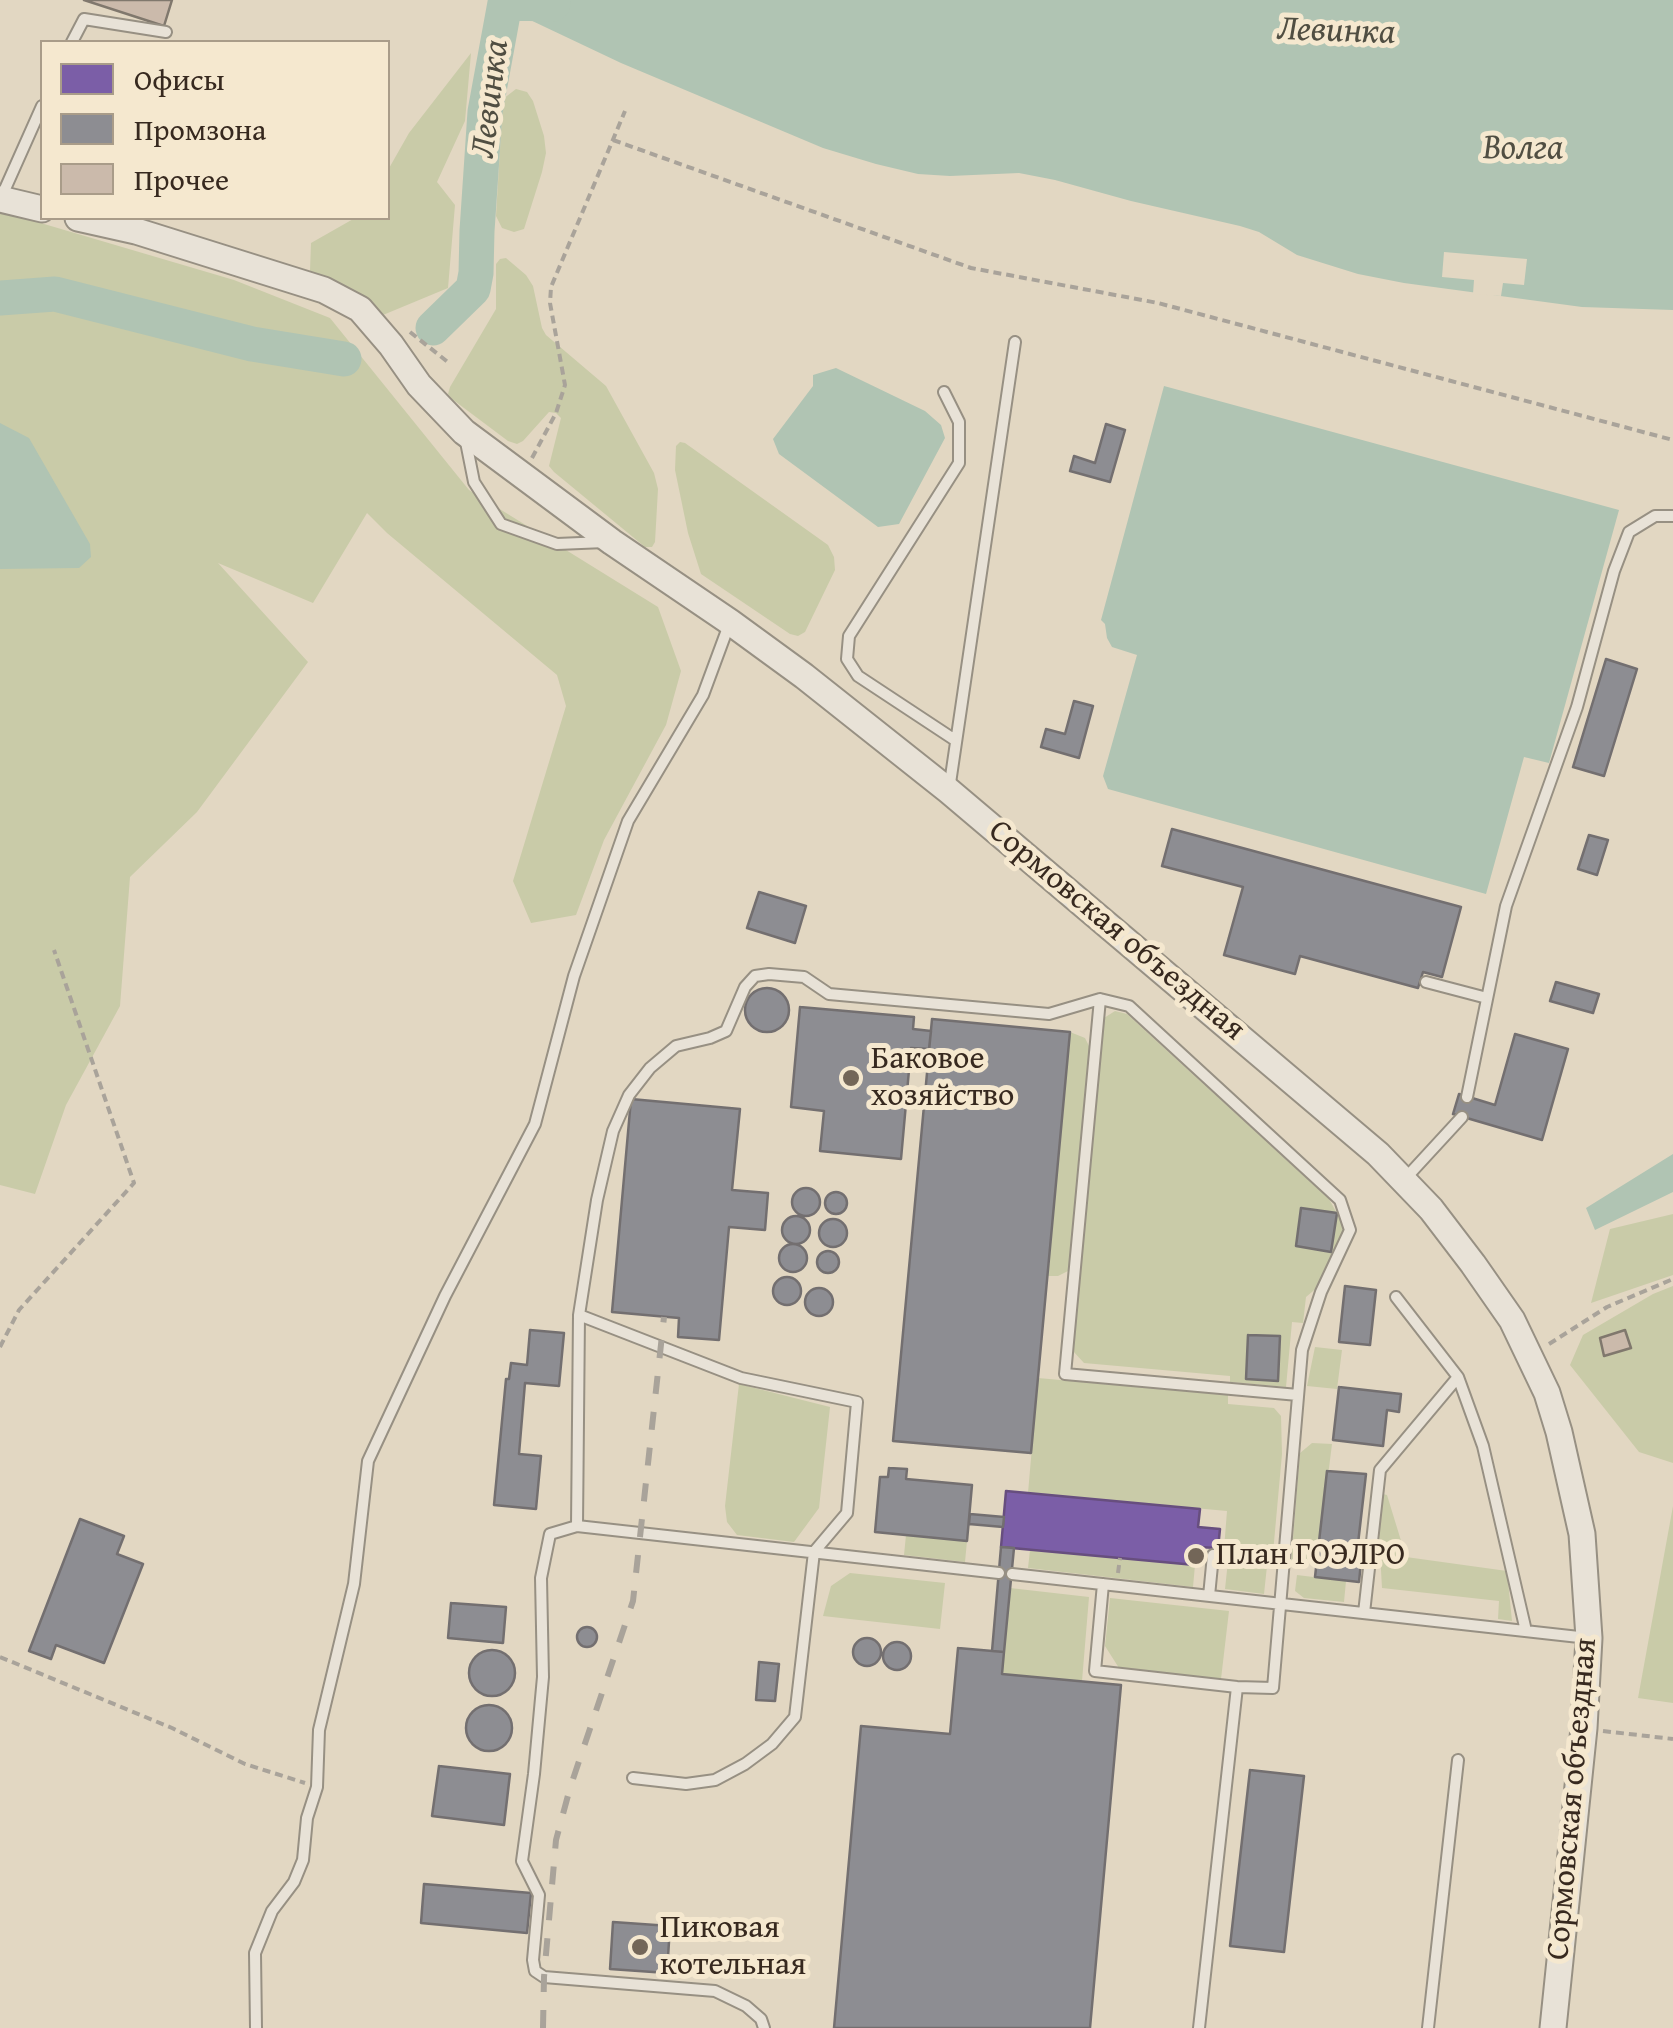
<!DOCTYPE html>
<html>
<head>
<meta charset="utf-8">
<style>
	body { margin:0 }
	#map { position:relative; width:1673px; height:2028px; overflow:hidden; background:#e2d7c2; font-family:"Gentium Book Plus",serif }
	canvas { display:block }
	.legend { position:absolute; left:40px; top:40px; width:350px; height:180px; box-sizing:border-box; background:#f5e8cf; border:2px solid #a99c89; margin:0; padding:12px 18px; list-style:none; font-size:30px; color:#37291f }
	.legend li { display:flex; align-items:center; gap:20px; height:50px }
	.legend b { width:50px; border:2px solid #a99c89 }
</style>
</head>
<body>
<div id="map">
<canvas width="1673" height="2028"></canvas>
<ul class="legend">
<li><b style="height:28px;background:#7b5ea7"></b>Офисы</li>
<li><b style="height:28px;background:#8d8d92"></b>Промзона</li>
<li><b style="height:28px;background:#cbbaab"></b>Прочее</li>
</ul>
</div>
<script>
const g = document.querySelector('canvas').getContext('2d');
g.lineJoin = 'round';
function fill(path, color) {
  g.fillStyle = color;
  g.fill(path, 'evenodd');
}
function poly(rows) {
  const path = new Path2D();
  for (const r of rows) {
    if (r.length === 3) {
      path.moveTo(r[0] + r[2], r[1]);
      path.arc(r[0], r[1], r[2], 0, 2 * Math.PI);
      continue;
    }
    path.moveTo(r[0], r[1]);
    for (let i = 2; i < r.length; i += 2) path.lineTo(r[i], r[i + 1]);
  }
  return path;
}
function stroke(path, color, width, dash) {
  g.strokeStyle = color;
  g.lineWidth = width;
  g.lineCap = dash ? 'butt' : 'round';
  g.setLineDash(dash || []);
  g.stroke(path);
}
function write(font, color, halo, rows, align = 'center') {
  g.font = font + ' "Gentium Book Plus",serif';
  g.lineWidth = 10;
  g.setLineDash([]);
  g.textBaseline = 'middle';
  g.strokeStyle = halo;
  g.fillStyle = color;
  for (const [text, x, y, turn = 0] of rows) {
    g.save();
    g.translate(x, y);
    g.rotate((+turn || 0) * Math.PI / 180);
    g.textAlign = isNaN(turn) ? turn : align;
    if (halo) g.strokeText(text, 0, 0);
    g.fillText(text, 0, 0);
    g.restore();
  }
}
fill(poly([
	[471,53,465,121,437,182,455,205,448,288,383,315,310,271,311,243,355,218,388,218,388,170,409,133],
	[516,89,527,92,533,101,544,136,546,153,542,172,524,229,514,232,502,228,496,216,503,99],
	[0,211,234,280,330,318,469,490,658,607,681,671,666,725,604,840,576,915,531,923,513,881,566,706,557,675,387,533,367,513,313,603,218,563,308,662,197,812,130,877,120,1006,66,1105,35,1194,0,1185],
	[506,258,526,275,533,286,542,328,546,335,606,386,654,473,658,489,655,542,652,547,645,547,554,472,549,466,561,418,556,413,549,412,523,441,517,444,508,441,452,399,448,394,450,387,496,309,496,264,500,259],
	[680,442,685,443,828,545,834,557,835,570,805,632,798,636,790,634,701,574,688,533,675,470,676,446],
	[1115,1011,1127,1014,1329,1199,1345,1228,1319,1286,1306,1297,1303,1323,1292,1322,1286,1387,1230,1382,1230,1376,1084,1363,1073,1351,1104,1018],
	[1070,1032,1085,1038,1091,1050,1070,1270,1058,1276,1048,1276],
	[1673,1214,1673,1275,1591,1303,1610,1229],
	[1673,1286,1673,1463,1639,1452,1570,1365,1583,1335,1653,1294],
	[1315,1347,1342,1350,1337,1389,1307,1386],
	[1038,1378,1228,1395,1228,1404,1274,1408,1281,1416,1282,1454,1273,1553,1224,1549,1227,1511,1028,1493],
	[739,1384,830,1407,819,1508,794,1542,737,1535,727,1522,725,1506],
	[1312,1443,1332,1444,1317,1564,1291,1562,1300,1453],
	[1383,1494,1387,1495,1406,1557,1507,1571,1512,1621,1498,1619,1499,1601,1382,1588,1379,1534],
	[1673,1506,1673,1703,1638,1698],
	[906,1535,967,1541,965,1562,904,1555],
	[1030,1550,1195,1565,1193,1587,1028,1568],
	[1228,1561,1267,1566,1264,1594,1225,1589],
	[850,1573,945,1583,940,1629,823,1616,831,1586],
	[1297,1575,1346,1581,1344,1602,1304,1598,1295,1591],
	[1010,1588,1089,1597,1082,1681,1002,1674],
	[1110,1598,1229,1611,1221,1679,1119,1668,1105,1646]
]), '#c9cba8');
fill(poly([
	[502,0,1673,0,1673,310,1582,307,1404,283,1358,274,1297,255,1259,232,1240,226,1131,201,1055,180,1019,173,950,176,918,174,876,164,823,148,621,63,526,18],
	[836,368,925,411,941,425,945,438,899,524,878,527,779,454,773,439,813,386,813,375],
	[1164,386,1619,510,1549,763,1524,757,1486,894,1108,789,1103,776,1137,655,1112,647,1107,638,1105,624,1101,620],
	[0,423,29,438,90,544,91,557,79,568,0,569],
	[1673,1154,1673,1192,1595,1230,1586,1208]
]), '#b0c4b3');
fill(poly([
	[1444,252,1527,259,1524,285,1503,283,1501,296,1473,294,1474,280,1442,277]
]), '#e2d7c2');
const offices = poly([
	[1006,1491,1200,1509,1198,1527,1220,1529,1218,1548,1197,1547,1195,1565,1001,1547,1006,1491]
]);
fill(offices, '#7b5ea7');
stroke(offices, '#674e7e', 2.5);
const industry = poly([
	[1106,424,1125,430,1110,482,1070,471,1074,456,1095,463,1106,424],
	[1606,659,1637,669,1604,776,1573,767,1606,659],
	[1074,701,1093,706,1079,758,1041,747,1046,729,1065,734,1074,701],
	[1172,829,1461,907,1442,977,1423,972,1418,988,1300,956,1295,974,1224,955,1243,887,1162,866,1172,829],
	[1589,835,1608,840,1597,875,1578,869,1589,835],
	[759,892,806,906,795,943,747,928,759,892],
	[1556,982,1599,994,1593,1013,1550,1001,1556,982],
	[767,1010,22],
	[800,1007,914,1017,913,1029,931,1031,929,1049,911,1048,901,1159,820,1151,824,1111,791,1107,800,1007],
	[932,1019,1070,1032,1031,1453,893,1441,932,1019],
	[1515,1034,1568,1049,1542,1140,1453,1114,1459,1094,1495,1105,1515,1034],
	[631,1099,740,1109,732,1190,768,1193,765,1230,729,1227,719,1340,678,1337,679,1318,612,1312,631,1099],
	[806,1202,14],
	[836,1203,11],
	[1301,1208,1337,1213,1331,1252,1296,1246,1301,1208],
	[796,1230,14],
	[833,1233,14],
	[793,1258,14],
	[828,1262,11],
	[787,1291,14],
	[1345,1286,1376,1290,1370,1345,1339,1342,1345,1286],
	[819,1302,14],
	[530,1330,564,1333,559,1386,525,1383,519,1454,541,1456,536,1509,494,1505,506,1379,509,1379,511,1363,527,1365,530,1330],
	[1248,1335,1280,1336,1278,1381,1246,1379,1248,1335],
	[1339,1387,1401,1394,1399,1412,1387,1410,1383,1446,1333,1440,1339,1387],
	[889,1468,907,1469,906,1479,972,1485,967,1541,875,1532,880,1477,888,1477,889,1468],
	[1327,1471,1366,1474,1356,1561,1361,1562,1359,1582,1315,1577,1327,1471],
	[970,1514,1004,1517,1003,1527,969,1524,970,1514],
	[80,1519,124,1536,117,1554,143,1564,104,1663,56,1645,51,1659,29,1651,80,1519],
	[1001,1547,1014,1548,1004,1652,992,1651,1001,1547],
	[451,1603,506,1607,503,1643,448,1638,451,1603],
	[587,1637,10],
	[867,1652,14],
	[897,1656,14],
	[958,1648,1004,1652,1002,1674,1121,1685,1090,2028,834,2028,861,1726,950,1734,958,1648],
	[492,1673,23],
	[759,1662,779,1664,775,1701,756,1700,759,1662],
	[489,1728,23],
	[439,1766,510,1774,504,1825,432,1816,439,1766],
	[1250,1770,1304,1776,1284,1952,1230,1946,1250,1770],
	[424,1884,531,1893,527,1933,421,1923,424,1884],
	[613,1922,670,1926,667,1973,610,1969,613,1922]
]);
fill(industry, '#8d8d92');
stroke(industry, '#736f70', 2.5);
stroke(poly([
	[0,298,55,294,252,344,344,359],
	[433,328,473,289,476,273,477,231,485,112,505,3,553,4]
]), '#b0c4b3', 35);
const building = poly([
	[84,0,172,0,164,26,84,0],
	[1625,1330,1631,1348,1604,1356,1600,1338,1625,1330]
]);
fill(building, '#cbbaab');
stroke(building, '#80786d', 2.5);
const service = poly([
	[72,42,84,19,166,32],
	[1,198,42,106],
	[944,392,959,422,959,463,849,636,847,659,858,676,955,740],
	[465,437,474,482,501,524,557,544,605,542],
	[949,790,1015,342],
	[1426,982,1487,998],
	[1100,999,1065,1374,1298,1395],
	[1467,1097,1506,906,1577,707,1614,571,1629,532,1655,516,1673,516],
	[1404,1180,1462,1117],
	[1396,1297,1458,1377,1483,1446,1526,1631],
	[579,1315,741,1378,857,1402,847,1513,814,1552,795,1717,772,1744,745,1764,715,1780,686,1784,633,1778],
	[577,1526,579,1315,597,1200,613,1131,629,1095,650,1068,676,1046,710,1038,726,1031,745,987,755,976,769,974,804,977,829,994,1049,1014,1100,999,1129,1006,1340,1200,1350,1230,1321,1292,1302,1350,1273,1688,1237,1687,1095,1671,1103,1584],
	[1012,1574,1588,1638],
	[1209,1596,1213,1555,1284,1561],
	[1364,1613,1380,1470,1458,1377],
	[256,2028,255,1953,272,1911,294,1882,303,1860,307,1818,317,1787,319,1730,354,1584,368,1461,445,1296,535,1124,574,976,628,821,703,695,730,622],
	[764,2028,761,2019,746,2006,715,1991,544,1977,535,1971,533,1960,539,1895,522,1861,534,1774,543,1677,541,1578,550,1534,577,1526,999,1573],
	[1199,2028,1237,1687],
	[1428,2028,1458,1760]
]);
const tertiary = poly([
	[0,199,42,209],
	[78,218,136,231,324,290,360,309,391,345,419,385,464,432,612,542,730,622,804,676,949,791,1378,1154,1431,1209,1473,1264,1512,1320,1547,1393,1559,1432,1582,1534,1589,1638,1584,1728,1553,2028]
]);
stroke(service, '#979083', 14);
stroke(tertiary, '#979083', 29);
stroke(poly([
	[613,140,971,268,1158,303,1673,440],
	[410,332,449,363],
	[532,458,556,413,565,385,550,303,551,287,625,111],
	[1549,1344,1607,1307,1673,1279],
	[0,1347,19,1310,134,1183,54,950],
	[1118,1573,1120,1558],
	[0,1657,172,1728,245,1764,305,1783],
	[1603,1731,1673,1739]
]), '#a9a39a', 4, [8, 5]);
stroke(service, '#e8e2d7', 10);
stroke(tertiary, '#e8e2d7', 25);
stroke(poly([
	[543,2028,544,1977,556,1840,570,1788,633,1601,664,1317]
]), '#a9a39a', 6, [18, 18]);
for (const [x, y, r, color] of [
	[851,1078,10,"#736658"],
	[1196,1556,10,"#736658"],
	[640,1947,10,"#736658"]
]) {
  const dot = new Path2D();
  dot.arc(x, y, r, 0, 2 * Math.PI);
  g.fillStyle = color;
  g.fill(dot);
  stroke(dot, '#f5e8cf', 4);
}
write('32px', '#37291f', '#f5e8cf', [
	["Сормовская объездная",1116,931,40],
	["Сормовская объездная",1573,1799,-85]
]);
write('32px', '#37291f', '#f5e8cf', [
	["Баковое",871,1060],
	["хозяйство",871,1097],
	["План ГОЭЛРО",1216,1556],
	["Пиковая",660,1929],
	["котельная",660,1966]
], 'left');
write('italic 35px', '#504e42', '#f5e8cf', [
	["Левинка",1336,32,2],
	["Левинка",491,99,-83],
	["Волга",1523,149]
]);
</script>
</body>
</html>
